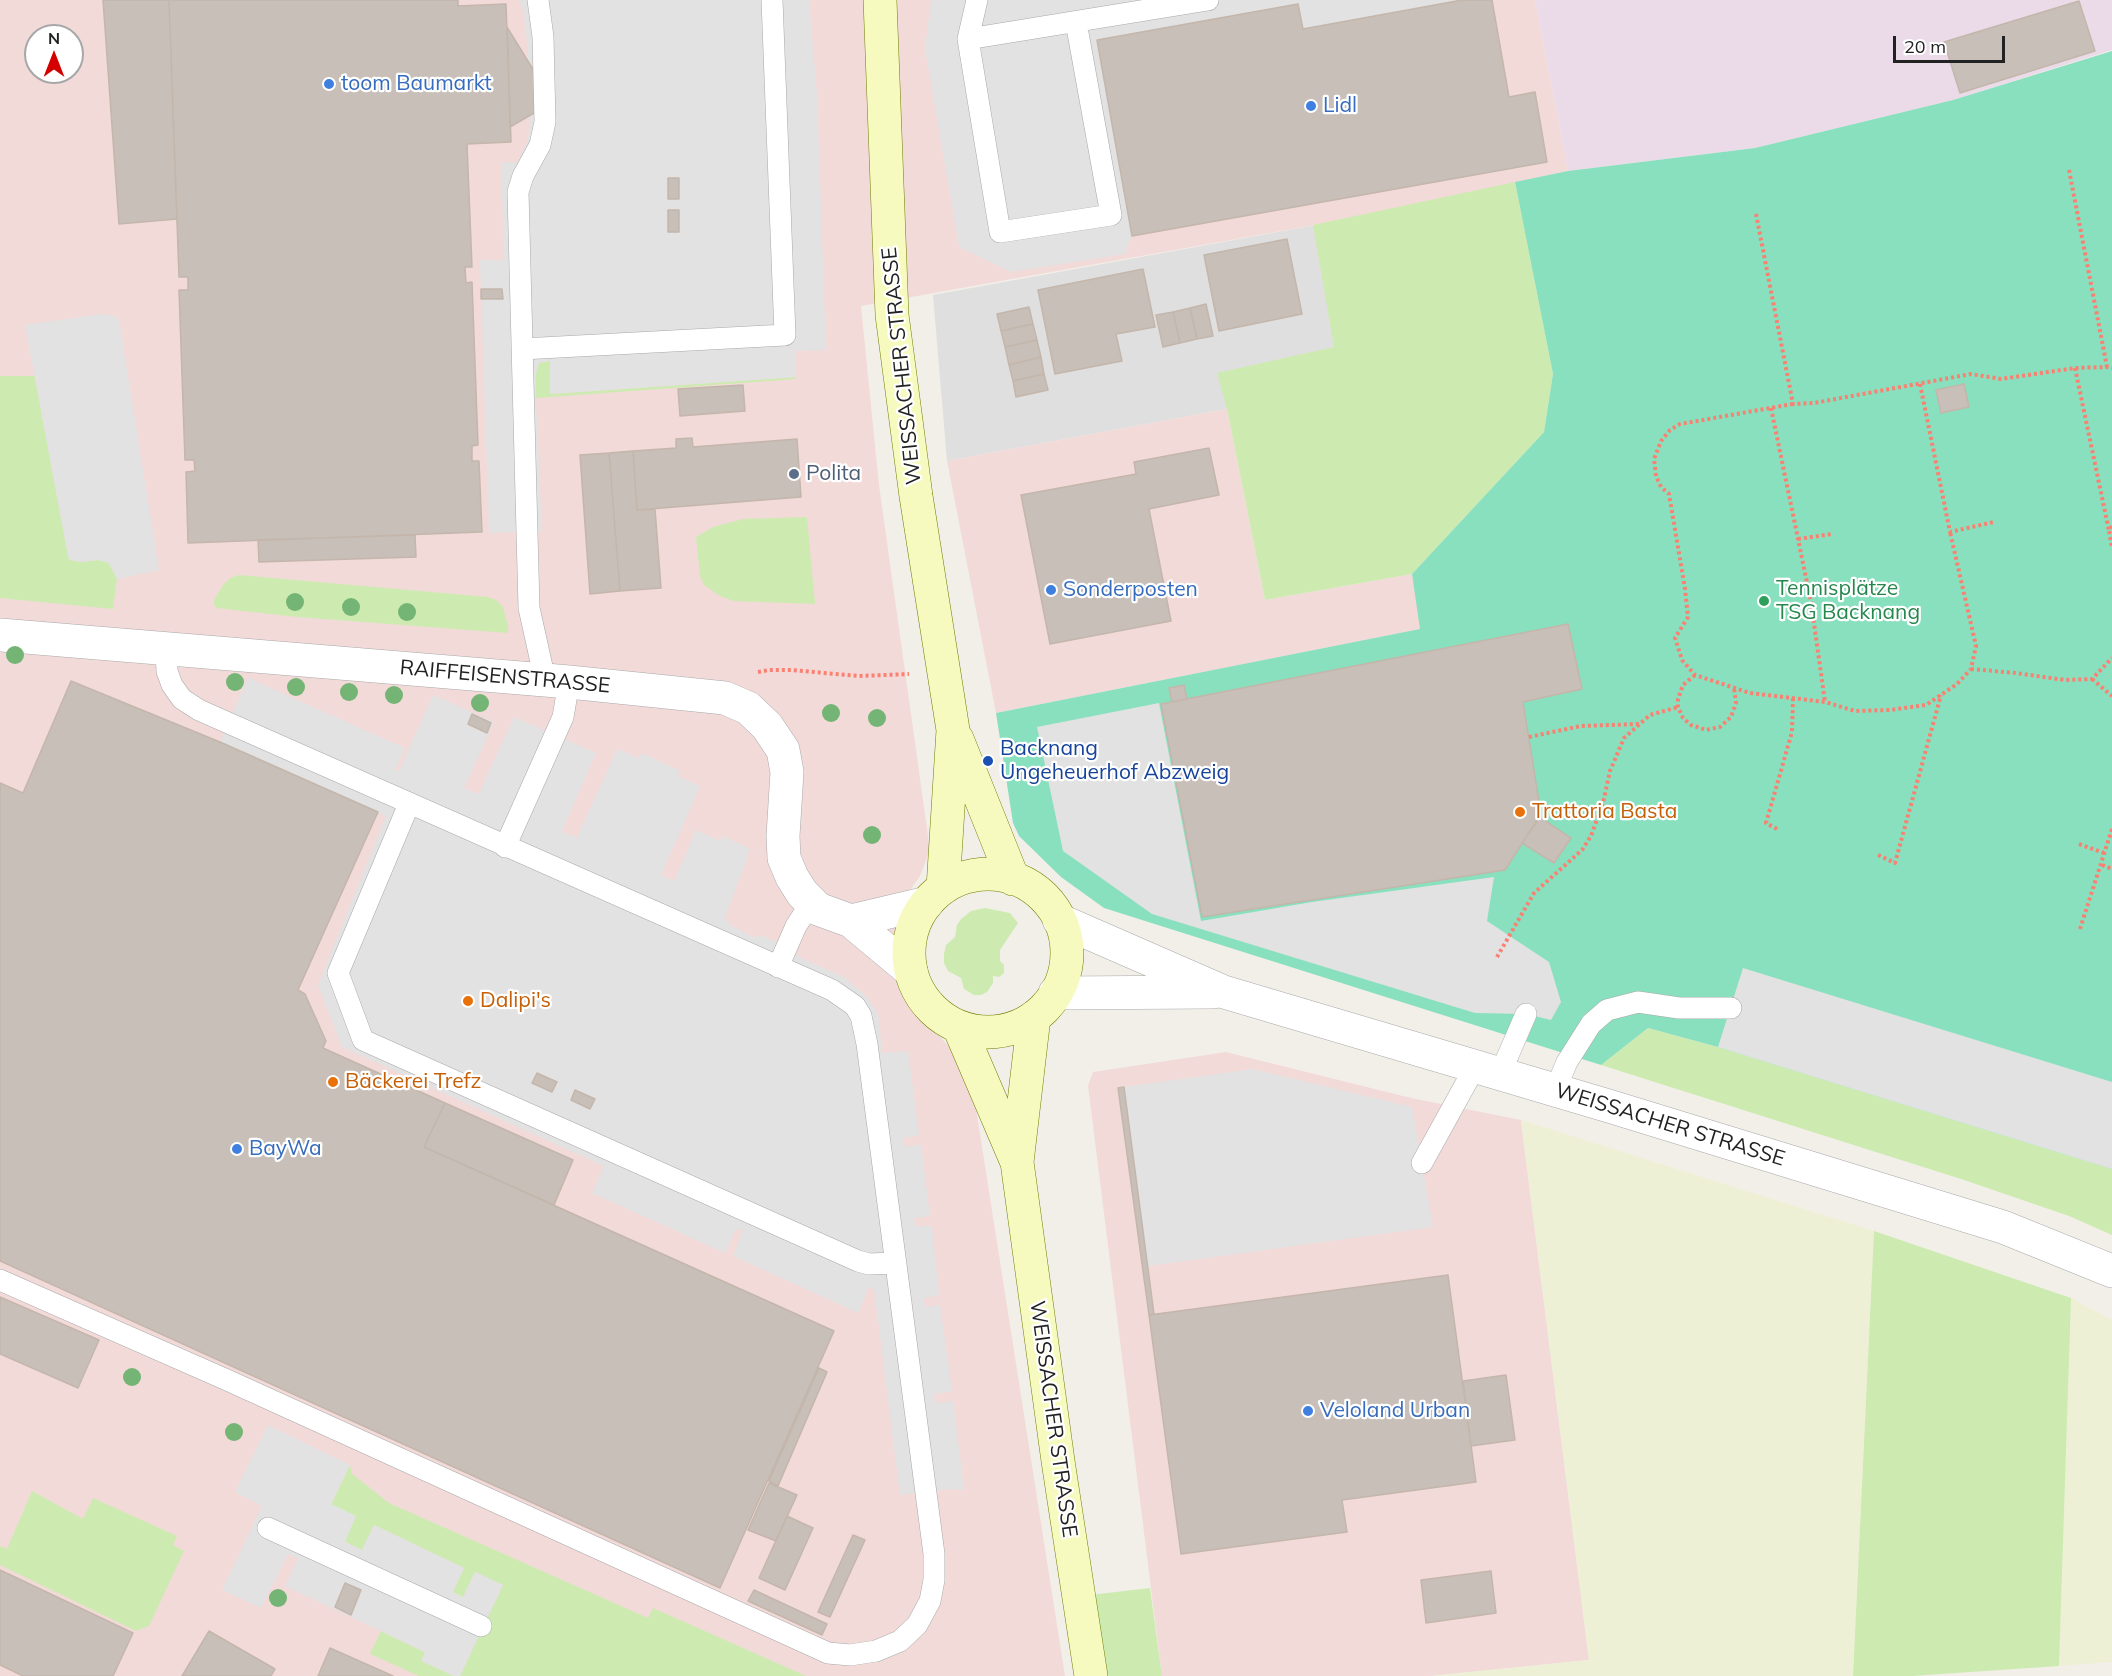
<!DOCTYPE html>
<html>
<head>
<meta charset="utf-8">
<style>
	body { margin:0 }
	#map { position:relative; width:2112px; height:1676px; overflow:hidden; background:#f2efe9; font-family:Mulish,sans-serif }
	canvas { display:block }
	.north { position:absolute; left:24px; top:24px; width:60px; height:60px; box-sizing:border-box; background:#fff; border:2px solid #a7a7a7; border-radius:50%; rotate:0deg; font-size:16px; font-weight:700; line-height:24px; text-align:center; color:#222 }
	.north::after { content:''; display:block; margin:auto; width:21px; height:27px; background:#d40000; clip-path:polygon(50% 0,100% 100%,50% 72%,0 100%) }
	.scale { position:absolute; left:1893px; top:36px; width:112px; height:27px; box-sizing:border-box; border:3px solid #222; border-top:0; padding-left:8px; font-size:18px; line-height:21px; white-space:nowrap; color:#222; -webkit-text-stroke:4px #fff; paint-order:stroke }
</style>
</head>
<body>
<div id="map">
<canvas width="2112" height="1676"></canvas>
<div class="north">N</div>
<div class="scale">20 m</div>
</div>
<script>
const g = document.querySelector('canvas').getContext('2d');
g.lineJoin = 'round';
function fill(path, color) {
  g.fillStyle = color;
  g.fill(path, 'evenodd');
}
function poly(rows) {
  const path = new Path2D();
  for (const r of rows) {
    if (r.length === 3) {
      path.moveTo(r[0] + r[2], r[1]);
      path.arc(r[0], r[1], r[2], 0, 2 * Math.PI);
      continue;
    }
    path.moveTo(r[0], r[1]);
    for (let i = 2; i < r.length; i += 2) path.lineTo(r[i], r[i + 1]);
  }
  return path;
}
function stroke(path, color, width, dash) {
  g.strokeStyle = color;
  g.lineWidth = width;
  g.lineCap = dash ? 'butt' : 'round';
  g.setLineDash(dash || []);
  g.stroke(path);
}
function write(font, color, halo, rows, align = 'center') {
  g.font = font + ' Mulish,sans-serif';
  g.lineWidth = 4.5;
  g.setLineDash([]);
  g.textBaseline = 'middle';
  g.strokeStyle = halo;
  g.fillStyle = color;
  for (const [text, x, y, turn = 0] of rows) {
    g.save();
    g.translate(x, y);
    g.rotate((+turn || 0) * Math.PI / 180);
    g.textAlign = isNaN(turn) ? turn : align;
    if (halo) g.strokeText(text, 0, 0);
    g.fillText(text, 0, 0);
    g.restore();
  }
}
fill(poly([
	[1354,218,1412,574,1227,409,947,461,933,295]
]), '#e0dfdf');
fill(poly([
	[0,0,1535,0,1568,171,1354,218,861,306,879,485,930,850,920,876,903,900,901,972,933,1029,970,1070,1065,1676,0,1676],
	[36,36,72,36,72,72,36,72],
	[1227,409,1265,600,1412,574,1421,629,996,713,947,461],
	[1226,1052,1411,1098,1521,1120,1589,1660,1431,1676,1162,1676,1088,1086,1093,1072]
]), '#f2dad9');
fill(poly([
	[1535,0,2112,0,2112,50,1953,100,1755,148,1568,171]
]), '#ebdbe8');
fill(poly([
	[1521,1120,1874,1231,1853,1676,1431,1676,1589,1660],
	[2071,1298,2112,1320,2112,1662,2059,1666]
]), '#eef0d5');
fill(poly([
	[1515,182,1553,374,1544,432,1412,574,1265,600,1227,409,1217,373,1334,347,1313,225],
	[543,360,550,360,551,394,796,377,796,379,536,398,536,368,538,363],
	[0,376,35,376,68,556,70,560,81,562,99,560,109,563,117,579,113,609,0,598],
	[807,517,815,604,734,601,720,596,704,585,700,576,696,537,713,527,743,519],
	[239,575,488,597,496,600,503,607,508,625,508,633,297,617,217,608,214,605,214,600,223,585,230,578],
	[985,908,1010,913,1018,923,1000,950,1000,961,1004,965,1004,973,999,977,993,976,993,983,987,992,981,995,974,995,964,989,961,978,948,971,944,963,944,954,946,945,955,937,957,925,961,919,971,911],
	[1648,1028,1718,1047,2112,1169,2112,1235,2069,1216,1961,1179,1601,1065],
	[1874,1231,2071,1298,2059,1666,1912,1676,1853,1676],
	[350,1465,352,1474,389,1503,648,1618,653,1608,806,1676,460,1676,503,1585,475,1572,463,1597,453,1592,464,1568,374,1525,362,1550,344,1541,331,1505],
	[32,1491,83,1519,93,1498,177,1536,173,1545,184,1551,149,1626,136,1631,0,1565,0,1546,7,1549],
	[1150,1588,1162,1676,1104,1676,1090,1595],
	[381,1631,426,1653,422,1661,454,1676,419,1676,370,1654]
]), '#cdebb0');
fill(poly([
	[2112,51,2112,1169,1718,1047,1648,1028,1601,1065,1104,908,1061,877,1019,836,1013,823,996,713,1420,629,1412,574,1544,432,1553,374,1515,182,1568,171,1755,148,1953,100]
]), '#88e0be');
fill(poly([
	[519,0,809,0,817,94,826,350,796,351,796,377,550,394,550,361,539,363,535,377,542,531,489,533,480,260,504,260,501,162,517,162,526,145,530,128,527,42,524,14],
	[931,0,1462,0,1303,29,1298,4,1097,40,1132,236,1125,254,1011,272,959,247,925,49],
	[102,314,114,316,119,320,159,570,117,579,109,563,99,560,81,562,70,560,68,556,25,325],
	[248,678,405,748,395,770,399,771,433,695,494,722,464,788,479,794,514,717,596,753,562,831,577,838,617,749,639,758,642,753,680,771,678,776,700,786,661,875,674,881,696,830,720,841,723,836,750,849,725,918,730,925,753,937,763,936,787,947,803,959,844,977,865,995,878,1013,882,1053,908,1051,919,1135,903,1138,904,1146,921,1145,930,1216,914,1218,915,1226,932,1226,939,1295,924,1298,925,1307,940,1305,952,1391,934,1394,935,1403,953,1401,964,1490,948,1489,900,1495,874,1288,869,1287,858,1313,733,1256,743,1231,736,1229,725,1253,592,1193,604,1166,342,1047,318,985,386,816,220,742],
	[1159,703,1201,921,1312,902,1494,877,1487,921,1549,962,1561,1002,1551,1020,1526,1014,1475,1013,1152,914,1063,851,1037,727],
	[1743,968,2112,1082,2112,1169,1718,1047],
	[1252,1069,1412,1107,1433,1227,1148,1266,1124,1087],
	[268,1425,350,1465,331,1504,356,1516,345,1542,362,1550,374,1525,464,1568,453,1592,463,1597,475,1572,503,1585,460,1676,454,1676,421,1661,425,1652,285,1586,298,1559,288,1554,261,1608,222,1590,262,1506,235,1492]
]), '#e2e2e2');
const building = poly([
	[103,0,169,0,177,219,119,224,103,0],
	[169,0,458,0,458,6,506,4,511,142,467,144,472,267,465,267,466,283,472,282,478,445,472,446,472,461,479,461,482,532,188,543,186,472,195,471,194,460,185,460,179,290,188,290,188,277,179,277,169,0],
	[1462,0,1492,0,1509,97,1535,92,1547,162,1132,236,1097,40,1298,4,1303,29,1462,0],
	[2079,1,2095,51,1960,93,1944,42,2079,1],
	[507,27,553,102,510,127,508,50,507,27],
	[668,178,679,178,679,199,668,199,668,178],
	[668,210,679,210,679,232,668,232,668,210],
	[1287,239,1302,314,1219,331,1204,255,1287,239],
	[1143,269,1155,327,1116,334,1122,361,1055,374,1038,290,1143,269],
	[481,289,502,289,503,299,481,299,481,289],
	[1206,304,1213,336,1197,339,1190,308,1206,304],
	[1029,307,1033,324,1001,331,997,314,1029,307],
	[1190,308,1197,339,1180,343,1173,312,1190,308],
	[1173,312,1180,343,1163,347,1156,315,1173,312],
	[1033,324,1037,340,1005,347,1001,331,1033,324],
	[1037,340,1041,357,1009,365,1005,347,1037,340],
	[1041,357,1044,374,1013,381,1009,365,1041,357],
	[1044,374,1048,390,1016,397,1013,381,1044,374],
	[1964,384,1969,407,1941,413,1936,390,1964,384],
	[743,385,745,411,680,416,678,389,743,385],
	[692,438,693,447,797,439,801,497,637,510,633,451,676,448,676,439,692,438],
	[1209,448,1219,495,1149,509,1171,621,1050,644,1021,495,1136,474,1134,462,1209,448],
	[633,451,637,510,655,509,661,588,620,591,609,453,633,451],
	[609,453,620,591,590,594,580,455,609,453],
	[415,535,416,557,259,562,258,540,415,535],
	[1568,624,1582,689,1523,702,1541,814,1505,870,1202,917,1161,704,1568,624],
	[71,681,220,742,378,812,298,990,305,994,326,1041,323,1048,445,1103,424,1147,834,1331,720,1588,0,1261,0,783,23,793,71,681],
	[1184,685,1187,699,1172,702,1169,688,1184,685],
	[472,714,491,723,487,733,468,724,472,714],
	[1540,817,1571,838,1554,863,1522,843,1540,817],
	[537,1073,557,1082,552,1092,532,1083,537,1073],
	[1124,1087,1154,1314,1149,1315,1118,1088,1124,1087],
	[575,1090,595,1099,590,1109,571,1100,575,1090],
	[445,1103,573,1160,554,1205,424,1147,445,1103],
	[1448,1275,1476,1482,1342,1500,1347,1532,1181,1554,1149,1315,1448,1275],
	[0,1297,99,1340,78,1388,0,1354,0,1297],
	[819,1368,827,1372,778,1486,769,1481,819,1368],
	[1506,1375,1515,1440,1471,1446,1463,1381,1506,1375],
	[769,1483,797,1495,776,1541,748,1530,769,1483],
	[787,1516,813,1528,785,1590,759,1578,787,1516],
	[853,1535,865,1540,830,1617,818,1612,853,1535],
	[0,1570,133,1633,113,1676,23,1676,0,1665,0,1570],
	[1491,1571,1496,1613,1426,1623,1421,1580,1491,1571],
	[345,1583,361,1590,351,1615,335,1607,345,1583],
	[754,1590,827,1624,822,1635,748,1601,754,1590],
	[209,1631,275,1669,271,1676,182,1676,209,1631],
	[330,1648,393,1676,318,1676,330,1648]
]);
fill(building, '#c7bfb8');
stroke(building, '#c4b6ab', 1.5);
const lane = poly([
	[538,0,543,37,545,122,540,145,523,176,518,192,529,608,545,680],
	[977,0,968,39,1000,232,1111,215,1076,22],
	[968,39,1208,0],
	[522,349,785,335,772,0],
	[409,804,338,973,363,1040,858,1261,869,1264,895,1263],
	[505,847,563,717,569,682],
	[778,967,796,926,811,903],
	[1500,1074,1526,1014],
	[1555,1090,1567,1062,1591,1024,1607,1010,1638,1002,1679,1008,1731,1008],
	[1422,1163,1475,1067],
	[0,1280,227,1380,828,1653,850,1655,876,1651,900,1641,917,1625,930,1601,934,1580,934,1554,867,1044,861,1016,855,1006,832,990,199,710,182,699,172,685,167,671,166,648],
	[268,1528,481,1626]
]);
const street = poly([
	[0,635,569,682,725,698,748,708,767,726,783,750,787,772,783,836,784,858,792,877,802,893,818,909,851,921,911,971],
	[1059,920,1224,992,1612,1107,2003,1227,2112,1271],
	[851,921,927,903],
	[1055,993,1213,992]
]);
const secondary = poly([
	[880,0,892,315,916,496,953,730,943,888],
	[957,739,1013,879],
	[988,953,79],
	[1034,1017,1017,1162,1058,1461,1091,1676],
	[959,1027,1016,1160]
]);
stroke(lane, '#a9a9a9', 22);
stroke(street, '#a9a9a9', 34);
stroke(secondary, '#707d05', 34);
stroke(poly([
	[2069,170,2107,367],
	[1756,214,1793,404,1814,403,1971,374,2001,379,2075,368,2107,367,2112,368],
	[2075,368,2109,531],
	[1920,384,1950,532,1994,522],
	[1793,404,1680,424,1670,430,1661,441,1654,459,1656,476,1661,487,1669,494,1685,589,1688,617,1675,638,1682,660,1695,675,1750,693,1825,702,1855,711,1890,710,1926,705,1957,684,1971,669,1976,646,1950,532],
	[1771,408,1811,602,1825,702],
	[2112,526,2109,531,2112,548],
	[1798,539,1832,534],
	[1971,669,2016,673,2065,680,2092,679,2112,658],
	[758,672,769,670,791,670,859,676,909,674],
	[1695,675,1683,685,1678,699,1678,707,1683,718,1691,725,1706,730,1720,727,1731,717,1736,703,1734,688],
	[2092,679,2112,696],
	[1529,737,1581,726,1639,724],
	[1777,829,1766,823,1792,732,1793,698],
	[2079,844,2104,853],
	[1878,855,1895,863,1941,695],
	[2102,865,2112,869],
	[2080,929,2112,829],
	[1497,957,1534,893,1582,850,1591,836,1603,803,1610,771,1624,738,1650,715,1678,707]
]), '#fa8072', 4, [3, 3]);
stroke(lane, '#fff', 21);
stroke(street, '#fff', 33);
stroke(secondary, '#f7fabf', 33);
g.fillStyle = '#74b475';
for (const [x, y] of [
	[295,602],
	[351,607],
	[407,612],
	[15,655],
	[235,682],
	[296,687],
	[349,692],
	[394,695],
	[480,703],
	[831,713],
	[877,718],
	[872,835],
	[132,1377],
	[234,1432],
	[278,1598]
]) {
  g.beginPath();
  g.arc(x, y, 9, 0, 2 * Math.PI);
  g.fill();
}
for (const [x, y, r, color] of [
	[329,84,6,"#3f7fe0"],
	[1311,106,6,"#3f7fe0"],
	[794,474,6,"#5c6f8a"],
	[1051,590,6,"#3f7fe0"],
	[1764,601,6,"#2e9e5b"],
	[988,761,6,"#1a4fb4"],
	[1520,812,6,"#e8710a"],
	[468,1001,6,"#e8710a"],
	[333,1082,6,"#e8710a"],
	[237,1149,6,"#3f7fe0"],
	[1308,1411,6,"#3f7fe0"]
]) {
  const dot = new Path2D();
  dot.arc(x, y, r, 0, 2 * Math.PI);
  g.fillStyle = color;
  g.fill(dot);
  stroke(dot, '#fff', 2);
}
write('21px', '#366cbe', '#fff', [
	["toom Baumarkt",341,84],
	["Lidl",1323,106],
	["Sonderposten",1063,590],
	["BayWa",249,1149],
	["Veloland Urban",1320,1411]
], 'left');
write('21px', '#222', '#fff', [
	["WEISSACHER STRASSE",902,366,-96],
	["RAIFFEISENSTRASSE",505,677,5],
	["WEISSACHER STRASSE",1670,1125,17],
	["WEISSACHER STRASSE",1053,1419,82]
]);
write('21px', '#4e5e75', '#fff', [
	["Polita",806,474]
], 'left');
write('21px', '#27864d', '#fff', [
	["Tennisplätze",1776,589],
	["TSG Backnang",1776,613]
], 'left');
write('21px', '#164399', '#fff', [
	["Backnang",1000,749],
	["Ungeheuerhof Abzweig",1000,773]
], 'left');
write('21px', '#c56008', '#fff', [
	["Trattoria Basta",1532,812],
	["Dalipi's",480,1001],
	["Bäckerei Trefz",345,1082]
], 'left');
</script>
</body>
</html>
